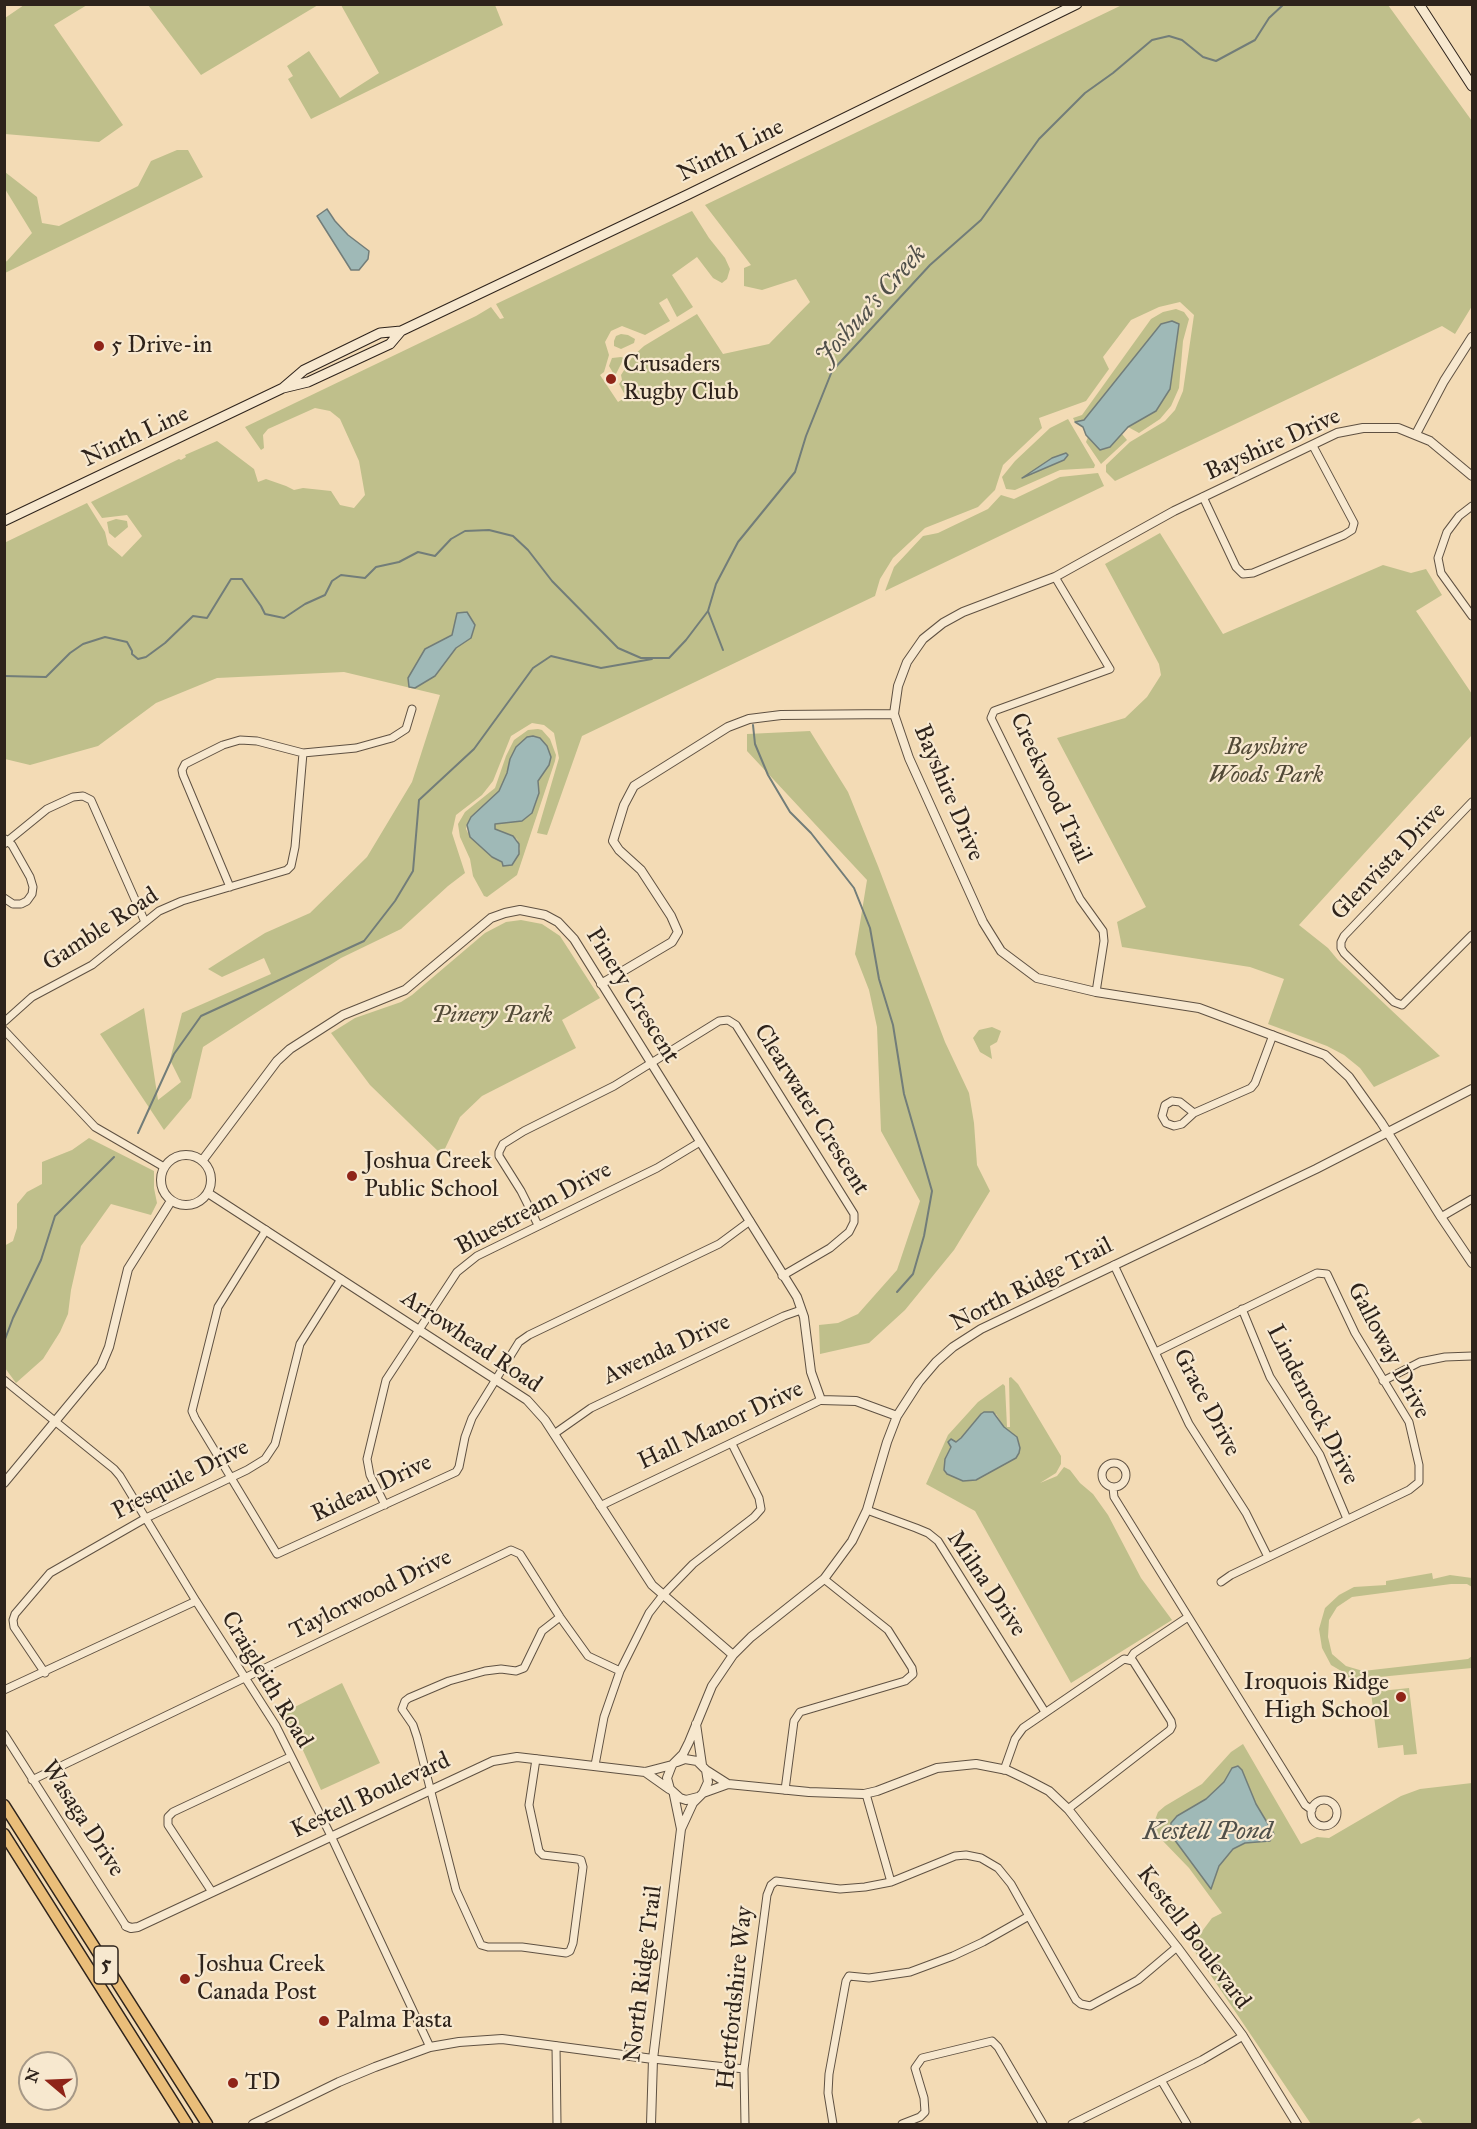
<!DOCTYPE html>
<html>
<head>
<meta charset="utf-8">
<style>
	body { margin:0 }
	#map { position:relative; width:1477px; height:2129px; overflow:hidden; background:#f3dbb5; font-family:"IM FELL Great Primer",serif }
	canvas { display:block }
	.frame { position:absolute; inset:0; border:6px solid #2e231b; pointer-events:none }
	.north { position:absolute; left:18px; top:2051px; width:60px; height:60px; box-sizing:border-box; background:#f7e8cf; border:2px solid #a79987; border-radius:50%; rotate:289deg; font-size:16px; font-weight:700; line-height:24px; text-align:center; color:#2e231b }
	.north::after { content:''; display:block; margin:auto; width:21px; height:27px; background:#8f2418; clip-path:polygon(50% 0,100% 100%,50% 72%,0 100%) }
</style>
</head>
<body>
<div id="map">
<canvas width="1477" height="2129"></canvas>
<div class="frame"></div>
<div class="north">N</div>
</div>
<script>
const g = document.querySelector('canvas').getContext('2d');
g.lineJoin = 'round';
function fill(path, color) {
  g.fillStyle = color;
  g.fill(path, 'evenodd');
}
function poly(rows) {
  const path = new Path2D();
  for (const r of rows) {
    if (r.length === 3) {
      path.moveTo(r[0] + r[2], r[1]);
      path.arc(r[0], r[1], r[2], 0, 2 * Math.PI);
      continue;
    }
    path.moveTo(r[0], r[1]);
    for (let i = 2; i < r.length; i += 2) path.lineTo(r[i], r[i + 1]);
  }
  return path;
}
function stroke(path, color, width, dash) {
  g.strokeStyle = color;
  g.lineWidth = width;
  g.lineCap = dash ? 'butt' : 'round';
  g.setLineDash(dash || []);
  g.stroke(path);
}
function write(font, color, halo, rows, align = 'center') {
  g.font = font + ' "IM FELL Great Primer",serif';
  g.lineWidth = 4.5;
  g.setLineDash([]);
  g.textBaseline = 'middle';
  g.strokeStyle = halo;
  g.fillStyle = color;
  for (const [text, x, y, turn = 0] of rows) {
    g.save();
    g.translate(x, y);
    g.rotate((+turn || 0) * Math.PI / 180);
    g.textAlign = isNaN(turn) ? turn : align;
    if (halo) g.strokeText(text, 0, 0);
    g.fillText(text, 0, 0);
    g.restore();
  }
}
fill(poly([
	[24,5,87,5,54,25,123,125,99,142,5,134,5,18],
	[148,5,318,5,201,75],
	[341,5,495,5,503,25,311,119,288,79,293,76,287,66,309,51,340,98,379,73],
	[1122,5,1388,5,1472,121,1472,306,1455,334,1442,326,1115,481,1106,472,1106,465,1130,442,1165,421,1175,410,1183,391,1194,315,1180,302,1159,307,1131,320,1103,357,1109,369,1086,401,1039,418,1042,428,1003,465,995,490,978,507,925,528,893,558,880,579,875,596,582,736,547,835,537,833,559,758,554,733,544,725,532,723,511,736,493,781,482,795,456,815,452,833,465,873,448,886,401,929,341,958,203,1047,191,1098,164,1130,100,1034,144,1008,158,1100,181,1082,170,1060,182,1013,271,974,264,958,222,977,208,969,265,933,310,913,367,857,412,782,440,695,344,672,217,678,156,703,98,746,30,765,5,759,4,543,87,503,105,532,108,545,122,557,142,536,127,515,102,518,91,502,179,459,181,460,186,457,185,455,217,441,254,469,258,482,266,479,286,486,294,490,303,488,331,491,340,505,354,508,365,495,359,461,340,419,330,411,315,408,268,429,263,435,264,448,261,450,245,427,476,316,491,307,500,319,504,318,496,304,692,211,709,238,725,258,730,269,727,279,722,283,713,278,697,257,672,275,693,307,677,317,667,298,659,303,670,321,645,335,622,326,611,331,605,342,609,355,604,372,600,375,618,402,626,397,619,384,622,380,621,375,633,356,644,346,697,314,723,354,769,344,810,302,796,279,762,290,744,286,744,268,751,265,705,205],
	[177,150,188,150,203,177,5,273,5,262,7,261,32,233,5,189,5,172,37,197,42,223,59,226,138,186,151,161],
	[1176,309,1184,312,1189,319,1183,341,1179,388,1171,406,1160,419,1139,433,1128,427,1156,411,1170,389,1179,325,1172,321,1161,324,1084,420,1075,422,1073,418,1082,415,1151,319,1163,312],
	[621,334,628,335,635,339,634,343,621,349,614,346,614,341,616,336],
	[621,357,624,358,615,376,609,366,612,358],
	[1068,419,1095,465,1094,468,1060,470,1015,490,1006,489,1002,477,1015,461,1050,428],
	[1122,434,1127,440,1101,464,1086,442,1088,437,1100,450,1110,447],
	[1098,473,1104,486,885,591,894,567,923,536,938,533,988,509,1001,495,1014,499,1060,477],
	[116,519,127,521,128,527,115,538,109,533,107,522],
	[1160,533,1223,634,1383,565,1411,573,1426,569,1442,595,1416,611,1472,694,1472,735,1299,925,1328,948,1338,960,1440,1056,1374,1087,1360,1068,1344,1055,1327,1046,1268,1024,1284,979,1250,967,1122,947,1117,922,1146,907,1057,738,1125,718,1147,697,1161,675,1159,664,1105,564],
	[538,729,542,730,550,739,556,755,555,761,517,875,487,897,484,896,473,876,470,859,460,837,458,824,465,812,495,788,506,756,514,740,528,730],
	[510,759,549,765,537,781,538,797,532,813,522,821,495,824,495,829,517,839,520,849,512,863,468,833,466,829,467,824,499,791,507,773],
	[810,731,848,792,878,866,945,1042,969,1093,974,1123,977,1165,990,1191,954,1250,905,1310,869,1343,820,1354,819,1325,838,1323,858,1314,897,1270,920,1201,881,1131,877,1027,869,990,855,954,867,880,747,751,747,734],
	[521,920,542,924,560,936,600,998,562,1020,576,1048,482,1096,460,1117,442,1155,370,1085,331,1033,355,1018,401,1002,412,995,485,933,506,922],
	[992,1027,1001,1031,997,1042,990,1046,992,1059,980,1052,973,1038,979,1030],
	[89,1138,154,1171,154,1188,157,1203,151,1215,111,1204,81,1246,71,1290,68,1314,60,1332,43,1359,16,1383,5,1368,4,1246,13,1241,17,1228,17,1204,27,1192,42,1184,42,1162,72,1150],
	[1011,1377,1018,1384,1061,1456,1061,1464,1056,1473,1040,1483,1057,1476,1064,1467,1070,1470,1080,1483,1093,1494,1108,1515,1141,1578,1172,1620,1071,1683,975,1511,926,1484,948,1435,978,1402,1003,1384,1005,1386,1007,1427,1010,1427,1009,1378],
	[981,1414,996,1414,1004,1427,1017,1437,1016,1458,976,1480,944,1470,946,1456,951,1447,961,1438],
	[1432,1573,1433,1579,1450,1575,1472,1578,1472,1587,1467,1584,1451,1584,1352,1597,1337,1607,1329,1620,1328,1637,1332,1654,1346,1666,1363,1671,1468,1659,1472,1656,1472,1668,1348,1680,1348,1675,1331,1665,1322,1648,1319,1629,1325,1608,1339,1595,1354,1587,1386,1585,1386,1581],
	[342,1683,380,1763,321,1790,296,1735,283,1713],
	[1409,1688,1417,1754,1404,1755,1403,1745,1378,1748,1371,1692],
	[1243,1744,1301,1844,1317,1837,1329,1838,1401,1796,1420,1789,1472,1783,1472,2124,1423,2124,1419,2118,1409,2124,1311,2124,1191,1946,1212,1918,1222,1913,1189,1868,1160,1838,1154,1829,1155,1820,1158,1812,1165,1806,1202,1784,1231,1752],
	[1232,1768,1242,1770,1256,1804,1266,1822,1272,1829,1265,1842,1252,1841,1239,1845,1227,1854,1219,1866,1177,1816,1206,1799,1224,1782]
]), '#bfbf8b');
const water = poly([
	[327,209,335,221,348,235,369,251,368,259,359,270,351,270,317,216,327,209],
	[1172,321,1179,324,1170,389,1156,411,1128,427,1110,447,1100,450,1086,435,1083,427,1075,422,1084,420,1161,324,1172,321],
	[1066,453,1068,455,1064,460,1022,478,1052,458,1066,453],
	[467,612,475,625,471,638,456,648,435,676,415,688,409,687,408,678,425,649,452,635,457,613,467,612],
	[533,736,540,738,547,746,551,757,549,765,538,781,539,793,532,813,522,821,495,824,495,829,513,836,519,844,519,854,512,865,503,866,502,862,492,857,470,837,467,825,471,817,499,791,507,773,510,759,516,747,527,737,533,736],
	[984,1412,993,1412,1004,1427,1017,1437,1020,1448,1019,1453,1016,1458,976,1480,963,1481,947,1474,944,1470,945,1459,951,1447,948,1442,951,1439,956,1442,961,1438,981,1414,984,1412],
	[1238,1766,1242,1770,1256,1804,1274,1834,1270,1841,1245,1843,1233,1849,1219,1866,1211,1889,1174,1839,1170,1831,1171,1823,1177,1816,1206,1799,1224,1782,1232,1768,1238,1766]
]);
fill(water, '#9fb9b7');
stroke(water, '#727d79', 1.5);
stroke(poly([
	[708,611,723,650],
	[4,676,46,677,70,653,83,644,105,637,127,642,132,651,132,654,138,659,146,657,165,643,193,616,207,618,231,579,242,579,261,606,265,614,284,618,305,604,325,595,332,581,341,575,365,578,376,567,399,562,418,552,435,556,451,539,465,531,489,530,513,536,528,550,552,581,618,648,641,658,669,658,686,640,708,611,716,584,738,542,795,472,806,436,832,371,930,265,981,220,1039,139,1085,93,1113,73,1152,40,1169,36,1182,40,1203,57,1216,61,1255,40,1269,18,1284,4],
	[753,725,755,744,768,775,790,812,811,833,854,888,870,928,879,979,893,1025,904,1094,932,1191,924,1236,913,1274,897,1292],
	[138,1133,174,1054,201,1016,364,941,395,901,413,871,419,800,474,749,533,668,551,656,601,668,652,659],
	[4,1342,13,1318,41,1260,55,1216,114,1157]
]), '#727d79', 2);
const minor = poly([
	[1203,497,1236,567,1243,574,1253,573,1344,535,1352,530,1354,523,1313,446],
	[1472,506,1459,516,1447,532,1438,558,1441,573,1472,616],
	[1055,577,1110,669,994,711,991,718,1080,899,1103,931,1104,941,1096,992],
	[1472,802,1344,936,1341,942,1341,948,1344,953,1394,1002,1402,1005,1472,935],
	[4,844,47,809,73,797,83,796,91,800,145,922],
	[230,887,183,775,182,770,185,764,223,745,240,740,257,741,303,753,356,748,392,738,406,729,412,709],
	[4,898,13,904,21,904,27,901,32,894,33,887,30,877,12,845,5,839],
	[4,1022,32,997,92,965,159,911,182,901,287,870,291,866,295,847,303,753],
	[4,1030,95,1127,164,1167],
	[1172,1101,1180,1102,1194,1113,1182,1124,1174,1126,1166,1123,1162,1116,1165,1105,1172,1101],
	[1194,1113,1251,1088,1255,1083,1273,1035],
	[1441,1217,1472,1199],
	[538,1225,521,1191,499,1156,499,1152,503,1144,524,1131,614,1086,719,1021,728,1020,736,1025,854,1214,854,1222,849,1232,830,1248,782,1276],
	[266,1230,218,1307,192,1411,195,1418,277,1554,456,1472,459,1467,465,1437,472,1418,519,1342,529,1335,719,1244,750,1221],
	[1114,1265,1189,1424,1246,1513,1268,1557],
	[1242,1309,1270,1377,1320,1455,1347,1519],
	[1156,1352,1317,1273,1327,1274,1355,1333,1409,1422,1419,1465,1419,1482,1409,1490,1231,1575,1221,1582],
	[4,1380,114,1469,120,1476,196,1601,276,1726,331,1836,430,2047],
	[1383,1381,1420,1362,1445,1357,1472,1356],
	[554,1434,591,1408,784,1316,801,1310],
	[1114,1475,12],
	[1113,1488,1114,1497,1305,1805,1312,1810],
	[385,1505,370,1475,367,1459,386,1380,457,1272,477,1256,657,1168,700,1142],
	[600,1506,821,1400],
	[867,1510,916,1528,928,1533,938,1541,1045,1712],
	[1130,1659,1134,1653,1188,1617],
	[45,1673,14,1627,13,1620,15,1614,50,1573,146,1518,247,1470,265,1459,275,1444,300,1344,341,1279],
	[4,1690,196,1601],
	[4,1734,126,1926],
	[536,1759,529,1805,539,1851,543,1855,577,1859,581,1860,583,1867,573,1943,570,1951,566,1953,522,1947,488,1947,481,1945,456,1890,417,1737,413,1725,402,1709,405,1701,409,1698,449,1681,485,1671,501,1669,516,1671,524,1668,542,1631,560,1617],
	[595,1765,604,1717,620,1671,649,1613,663,1595,693,1564,754,1517,761,1509,759,1498,732,1444],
	[1004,1770,1015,1739,1023,1728,1124,1659,1133,1661,1171,1721,1172,1726,1170,1730,1068,1809],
	[32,1780,511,1550,520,1554,560,1617,588,1656,620,1671],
	[785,1790,794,1721,800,1712,905,1681,913,1674,912,1668,888,1630,824,1579],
	[866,1794,891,1882],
	[1324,1813,13],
	[212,1892,168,1825,168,1817,173,1812,290,1757],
	[556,2046,557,2124],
	[653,2059,744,2069],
	[1161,2080,1187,2124],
	[745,2124,744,2069,767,1895,771,1885,776,1881,840,1889,865,1887,891,1882,955,1856,966,1855,981,1858,998,1868,1011,1884,1076,2000,1081,2004,1090,2006,1138,1980,1177,1947],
	[833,2124,828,2093,829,2074,846,1981,849,1976,869,1978,910,1972,953,1956,983,1942,1029,1916],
	[902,2124,920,2117,925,2112,924,2098,915,2068,922,2058,992,2041,998,2047,1043,2124],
	[1072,2124,1202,2060,1243,2036]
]);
const tertiary = poly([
	[1416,434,1444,381,1472,337],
	[1472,476,1430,441,1398,428,1363,428,1337,433,1174,511,1055,577,963,612,943,623,923,639,907,662,898,686,894,714,909,758,983,922,1001,951,1037,978,1096,992,1199,1008,1325,1055,1349,1077,1381,1122,1441,1217,1472,1263],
	[601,984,672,942,678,932,671,916,641,870,619,850,613,841,624,805,634,786,728,727,749,719,781,715,894,714],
	[186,1180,25],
	[202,1161,277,1061,290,1049,343,1015,405,990,491,918,505,913,520,910,545,915,558,922,574,939,797,1297,804,1317,811,1372,821,1400,856,1401,897,1416],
	[208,1193,527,1400,545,1420,652,1585,733,1655],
	[4,1483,101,1366,109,1347,128,1269,171,1201],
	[696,1724,702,1765],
	[706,1770,728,1784],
	[645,1772,669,1789],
	[703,1793,728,1784,809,1792,864,1794,877,1791,937,1768,976,1764,1007,1770,1028,1780,1049,1791,1068,1809,1177,1947,1243,2036,1297,2124],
	[674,1795,681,1829],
	[698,1797,686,1800,680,1798,670,1789,667,1778,672,1765,683,1754,689,1742,712,1686,733,1655,751,1637,824,1579,852,1541,867,1510,887,1442,897,1416,919,1382,936,1362,953,1347,981,1329,1316,1169,1472,1089],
	[126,1926,131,1928,138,1927,493,1761,517,1757,645,1772,672,1765],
	[253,2124,339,2082,375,2067,430,2047,459,2042,502,2039,653,2059],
	[651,2124,653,2059,681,1829,693,1803,703,1793,708,1782,706,1770,697,1761,685,1759,677,1762]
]);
const secondary = poly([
	[1419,4,1472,86],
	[283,388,304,370,380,333,401,331,689,194,1077,4],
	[4,521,283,388,308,382,390,344,401,331]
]);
const primary = poly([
	[4,1805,207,2124],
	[4,1834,187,2124]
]);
stroke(minor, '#5f5142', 9);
stroke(tertiary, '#5f5142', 10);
stroke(secondary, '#2e231b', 11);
stroke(primary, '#2e231b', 13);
stroke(minor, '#f7e8cf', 7);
stroke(tertiary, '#f7e8cf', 8);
stroke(secondary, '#f7e8cf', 9);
stroke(primary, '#eabe7a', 10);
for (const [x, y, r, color] of [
	[99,346,6,"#8f2418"],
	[611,379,6,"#8f2418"],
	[352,1176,6,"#8f2418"],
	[1401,1697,6,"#8f2418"],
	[185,1979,6,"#8f2418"],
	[324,2021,6,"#8f2418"],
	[233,2083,6,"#8f2418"]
]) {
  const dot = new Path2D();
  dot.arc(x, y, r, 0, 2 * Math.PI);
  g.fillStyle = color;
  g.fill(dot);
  stroke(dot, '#f7e8cf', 2);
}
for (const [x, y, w] of [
	[106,1965,24]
]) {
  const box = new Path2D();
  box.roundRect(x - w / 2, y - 19, w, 38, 4.5);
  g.fillStyle = '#f7e8cf';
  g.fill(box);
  stroke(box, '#2e231b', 1.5);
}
write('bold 22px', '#2e231b', null, [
	["5",106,1965]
]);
write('24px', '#2e231b', '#f7e8cf', [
	["Ninth Line",731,151,-26],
	["Ninth Line",136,437,-25],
	["Bayshire Drive",1273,445,-24],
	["Creekwood Trail",1050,788,65],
	["Bayshire Drive",948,793,67],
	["Glenvista Drive",1389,862,-46],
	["Gamble Road",101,930,-33],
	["Pinery Crescent",632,996,58],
	["Clearwater Crescent",811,1110,58],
	["Bluestream Drive",534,1209,-28],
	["North Ridge Trail",1032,1285,-27],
	["Arrowhead Road",471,1342,34],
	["Awenda Drive",667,1350,-25],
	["Galloway Drive",1388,1351,62],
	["Grace Drive",1206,1403,62],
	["Lindenrock Drive",1312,1405,63],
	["Hall Manor Drive",721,1426,-25],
	["Presquile Drive",181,1480,-27],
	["Rideau Drive",372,1489,-25],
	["Milna Drive",986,1584,56],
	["Taylorwood Drive",371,1595,-26],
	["Craigleith Road",266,1680,59],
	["Kestell Boulevard",371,1796,-25],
	["Wasaga Drive",82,1819,57],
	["Kestell Boulevard",1193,1938,53],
	["North Ridge Trail",644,1974,-83],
	["Hertfordshire Way",736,1998,-84]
]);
write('24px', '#2e231b', '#f7e8cf', [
	["5 Drive-in",111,346],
	["Crusaders",623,365],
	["Rugby Club",623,393],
	["Joshua Creek",364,1162],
	["Public School",364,1190],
	["Iroquois Ridge",1389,1683,"right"],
	["High School",1389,1711,"right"],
	["Joshua Creek",197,1965],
	["Canada Post",197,1993],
	["Palma Pasta",336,2021],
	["TD",245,2083]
], 'left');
write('italic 24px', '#524a37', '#f7e8cf', [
	["Bayshire",1266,748],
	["Woods Park",1266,776],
	["Pinery Park",492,1016]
]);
write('italic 26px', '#50504a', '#f7e8cf', [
	["Joshua's Creek",872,306,-48],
	["Kestell Pond",1208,1833]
]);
</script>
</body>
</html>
